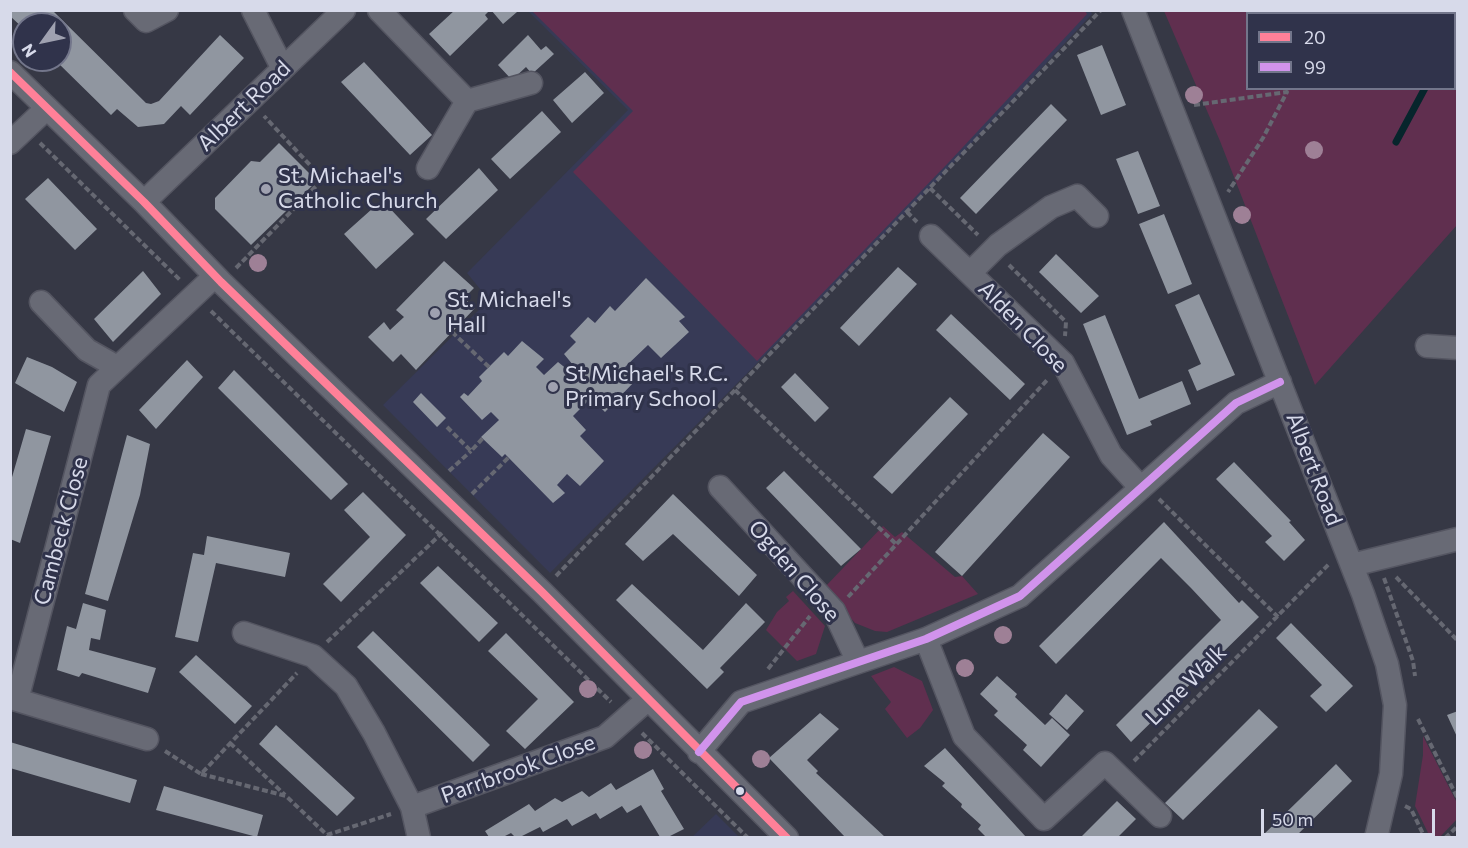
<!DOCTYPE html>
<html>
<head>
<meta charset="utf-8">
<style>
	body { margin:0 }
	#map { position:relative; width:1468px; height:848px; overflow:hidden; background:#363845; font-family:Commissioner,sans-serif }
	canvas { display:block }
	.frame { position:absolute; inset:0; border:12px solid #d7daea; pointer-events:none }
	.legend { position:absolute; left:1246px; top:12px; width:210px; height:78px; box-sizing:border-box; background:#30334b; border:2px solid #73768b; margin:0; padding:8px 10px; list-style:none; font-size:18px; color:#d7daea }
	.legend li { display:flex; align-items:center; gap:12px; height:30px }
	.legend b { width:30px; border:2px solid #73768b }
	.north { position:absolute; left:12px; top:12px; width:60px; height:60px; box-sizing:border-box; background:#30334b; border:2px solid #73768b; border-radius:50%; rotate:237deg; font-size:16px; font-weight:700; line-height:24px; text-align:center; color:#d7daea }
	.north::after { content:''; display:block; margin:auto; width:21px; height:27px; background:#9fa1b0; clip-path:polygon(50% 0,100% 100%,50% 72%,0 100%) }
	.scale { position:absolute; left:1261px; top:809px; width:174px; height:27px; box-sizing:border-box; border:3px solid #d7daea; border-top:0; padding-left:8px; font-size:18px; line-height:21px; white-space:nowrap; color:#d7daea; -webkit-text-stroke:4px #30334b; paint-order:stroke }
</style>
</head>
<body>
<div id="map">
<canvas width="1468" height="848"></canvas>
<div class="frame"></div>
<ul class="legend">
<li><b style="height:8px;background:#ff8098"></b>20</li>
<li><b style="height:8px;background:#d193ec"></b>99</li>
</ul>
<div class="north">N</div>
<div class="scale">50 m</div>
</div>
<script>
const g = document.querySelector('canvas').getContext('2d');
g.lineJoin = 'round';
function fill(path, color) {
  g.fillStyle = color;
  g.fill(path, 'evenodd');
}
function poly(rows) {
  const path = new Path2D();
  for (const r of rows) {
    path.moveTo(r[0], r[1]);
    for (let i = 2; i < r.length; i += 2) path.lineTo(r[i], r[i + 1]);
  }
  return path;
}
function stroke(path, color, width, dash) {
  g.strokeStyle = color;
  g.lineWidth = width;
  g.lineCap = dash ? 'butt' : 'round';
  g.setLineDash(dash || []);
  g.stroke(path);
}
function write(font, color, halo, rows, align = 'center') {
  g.font = font + ' Commissioner,sans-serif';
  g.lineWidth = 6;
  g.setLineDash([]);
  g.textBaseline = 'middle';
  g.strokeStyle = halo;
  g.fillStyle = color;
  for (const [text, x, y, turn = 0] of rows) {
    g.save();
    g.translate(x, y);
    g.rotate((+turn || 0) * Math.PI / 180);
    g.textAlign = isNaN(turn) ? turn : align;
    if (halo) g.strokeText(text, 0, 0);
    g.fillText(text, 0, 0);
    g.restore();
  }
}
fill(poly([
	[1090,10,1092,14,930,188,550,573,383,405,489,300,467,273,628,110,528,11],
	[716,814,739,837,692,837]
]), '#373a56');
fill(poly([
	[1085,11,1087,14,949,162,757,361,573,172,633,111,532,11],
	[1164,11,1457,11,1457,225,1315,385,1220,141],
	[1248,14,1454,14,1454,88,1248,88],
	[883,526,895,537,902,532,955,577,962,576,978,594,887,632,875,631,855,623,824,588],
	[793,591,825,626,816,654,797,661,766,630,777,612,789,601,786,597],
	[894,667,922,681,933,710,920,728,907,738,885,709,891,702,871,676],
	[1423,736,1457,803,1457,819,1440,837,1430,837,1415,806,1423,755]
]), '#602f4f');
stroke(poly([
	[1454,48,1458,44],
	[1396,142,1425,88]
]), '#07252c', 7);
fill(poly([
	[10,10,52,10,146,103,151,104,159,101,220,35,244,58,190,115,181,106,164,124,138,127,117,109,111,115,55,60,60,60,60,24,24,24,24,29,10,16],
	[455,10,490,10,485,15,488,19,450,56,429,34],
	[491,10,516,10,517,12,503,24],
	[528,35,541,50,546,46,554,54,532,74,526,67,512,80,498,65],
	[1102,45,1126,105,1101,115,1077,55],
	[364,62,432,135,410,155,341,82],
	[585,72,604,93,572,123,553,100],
	[1051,104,1067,120,976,214,960,198],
	[542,111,561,132,510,179,491,159],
	[279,143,317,181,251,245,215,209,215,198,251,161,260,162],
	[1138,151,1160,206,1138,214,1116,159],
	[479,168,498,190,446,239,426,219],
	[48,178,97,229,75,250,25,199],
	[382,200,414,234,376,269,344,234],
	[1164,214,1192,284,1168,294,1139,224],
	[1056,254,1099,296,1081,313,1039,272],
	[444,261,474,288,464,298,475,308,416,370,401,354,393,362,368,337,384,322,390,330,404,317,396,310],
	[898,267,917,284,859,346,840,328],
	[143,271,161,294,113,342,94,319],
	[646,278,685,317,679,321,689,332,661,358,648,345,625,367,637,379,605,412,591,398,573,416,586,430,580,436,604,461,580,486,567,474,557,485,565,493,553,503,505,454,502,457,481,437,499,420,491,412,482,420,460,397,464,393,468,396,482,381,479,377,504,352,508,356,522,341,544,359,536,367,544,375,558,362,568,370,573,365,564,354,576,342,570,336,588,317,595,323,610,306,615,311],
	[1199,294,1235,375,1197,391,1188,370,1201,364,1175,305],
	[951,314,1025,384,1010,400,936,330],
	[1105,315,1139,399,1182,381,1191,404,1150,421,1152,425,1127,435,1083,324],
	[27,357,52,367,77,382,64,412,15,383],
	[187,360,203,377,156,429,139,410],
	[234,370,348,484,331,500,218,388],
	[795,373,829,408,815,422,781,387],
	[421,393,446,418,437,427,413,402],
	[950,397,968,414,892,494,873,477],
	[26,429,51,436,20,543,10,539,10,484],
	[1043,433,1070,457,962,576,935,552],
	[127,435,150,444,140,495,108,601,85,594],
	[1234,462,1291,521,1289,522,1305,540,1284,561,1265,542,1272,536,1216,479],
	[784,471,861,549,841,566,766,488],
	[363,492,406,535,341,602,323,584,370,537,344,510],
	[673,494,757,575,739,596,673,534,643,561,625,544],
	[1164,522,1239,603,1242,600,1259,617,1131,742,1116,725,1221,620,1191,588,1161,558,1056,664,1039,646],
	[207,536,290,553,285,577,216,563,198,642,175,637,193,553,204,555],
	[438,566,498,623,479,642,420,583],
	[632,584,703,650,746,603,765,622,720,668,724,672,707,689,616,600],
	[83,603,106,610,100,640,91,638,89,650,156,668,148,693,82,673,79,677,57,670,67,626,76,629],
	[1291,623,1353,686,1326,712,1310,696,1322,685,1276,638],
	[373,631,490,745,473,762,357,647],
	[506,633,574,702,525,749,506,731,538,699,488,651],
	[196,655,252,706,235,724,179,672],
	[997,676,1017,694,1015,697,1045,725,1052,718,1070,735,1041,767,1023,750,1027,745,994,715,998,711,980,694],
	[1066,694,1084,711,1067,730,1049,714],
	[1259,709,1278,727,1183,820,1165,803],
	[1458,711,1458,739,1447,715],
	[820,713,839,729,807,760,818,771,816,773,885,837,845,837,769,758],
	[276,725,355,798,337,816,259,744],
	[10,742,137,780,130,803,10,768],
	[945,748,1026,837,986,837,978,829,981,825,961,807,962,804,942,786,945,783,924,766],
	[1336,764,1352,781,1295,837,1261,837],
	[653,769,664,789,661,791,684,829,668,837,660,837,641,805,627,813,622,806,600,819,596,813,572,826,567,819,543,832,540,827,520,837,515,837,511,833,503,837,489,837,485,831,529,804,535,811,555,798,562,802,582,791,589,797,611,783,616,790],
	[164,786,263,815,257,837,156,810],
	[1117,801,1136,819,1118,837,1081,837]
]), '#9096a0');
const minor = poly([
	[135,10,146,21,167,10],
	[253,10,282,67],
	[379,10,467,101],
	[1133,10,1363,594,1387,664,1395,705,1391,774,1376,838],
	[10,72,144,202,221,282,542,592,787,838],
	[10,143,47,108],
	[428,168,467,101,531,83],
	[144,202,344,10],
	[931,236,1063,363,1111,455,1141,488],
	[970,273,998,245,1051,207,1077,196,1097,216],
	[41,302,87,350,117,367],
	[1427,346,1458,348],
	[720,487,834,611,858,662],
	[1352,565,1458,539],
	[244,633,313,656,346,686,374,733,412,807,419,838],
	[926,639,964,736,1044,819,1105,763,1160,816],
	[147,739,17,700,99,385,215,276],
	[699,752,741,702,926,639,1020,596,1236,403,1280,382],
	[412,807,605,737,647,700]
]);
stroke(minor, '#545561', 25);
stroke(poly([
	[1410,14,1415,10],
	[1194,105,1287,92,1263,138,1228,192],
	[40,143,180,280],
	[930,188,978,235],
	[907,212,917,222],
	[1009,265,1066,322,1065,336],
	[236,268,323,179,264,116],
	[211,311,611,702],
	[452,332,489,367],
	[735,390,896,544],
	[447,427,471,451,483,438],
	[449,471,471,451],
	[472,494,509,457],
	[1159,499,1278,617],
	[556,576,1101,10],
	[1396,577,1458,641],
	[1384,578,1413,661,1415,676],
	[848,597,1048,379],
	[327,642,442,533],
	[768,669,810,616],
	[1418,719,1458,799],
	[642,733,748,838],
	[230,743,285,795],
	[165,751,201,774,297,673],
	[1134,761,1329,564],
	[201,774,286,796,327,835,391,814],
	[1405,806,1411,809,1425,838],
	[1445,838,1458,826]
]), '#666872', 4, [6, 3]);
stroke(minor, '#686a75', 22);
stroke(poly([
	[10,72,144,202,221,282,542,592,787,838]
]), '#ff8098', 8);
stroke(poly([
	[699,752,741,702,926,639,1020,596,1236,403,1280,382]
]), '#d193ec', 8);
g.fillStyle = '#9e8096';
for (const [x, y] of [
	[1194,95],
	[1314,150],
	[1242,215],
	[258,263],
	[1003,635],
	[965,668],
	[588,689],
	[643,750],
	[761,759]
]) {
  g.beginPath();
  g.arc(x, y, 9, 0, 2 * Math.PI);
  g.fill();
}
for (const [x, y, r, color] of [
	[266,189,6,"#9fa1b0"],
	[435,313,6,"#9fa1b0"],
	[553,387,6,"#9fa1b0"],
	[740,791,5,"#d7daea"]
]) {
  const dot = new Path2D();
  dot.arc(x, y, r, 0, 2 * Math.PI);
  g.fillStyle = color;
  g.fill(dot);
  stroke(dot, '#30334b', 2);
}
write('22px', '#d7daea', '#30334b', [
	["Albert Road",244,106,-44],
	["Alden Close",1023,327,46],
	["Albert Road",1314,469,69],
	["Cambeck Close",61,531,-75],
	["Ogden Close",794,571,49],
	["Lune Walk",1186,685,-45],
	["Parrbrook Close",518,769,-20]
]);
write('22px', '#d7daea', '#30334b', [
	["St. Michael's",278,176],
	["Catholic Church",278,201],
	["St. Michael's",447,300],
	["Hall",447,325],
	["St Michael's R.C.",565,374],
	["Primary School",565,399]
], 'left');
</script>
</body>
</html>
